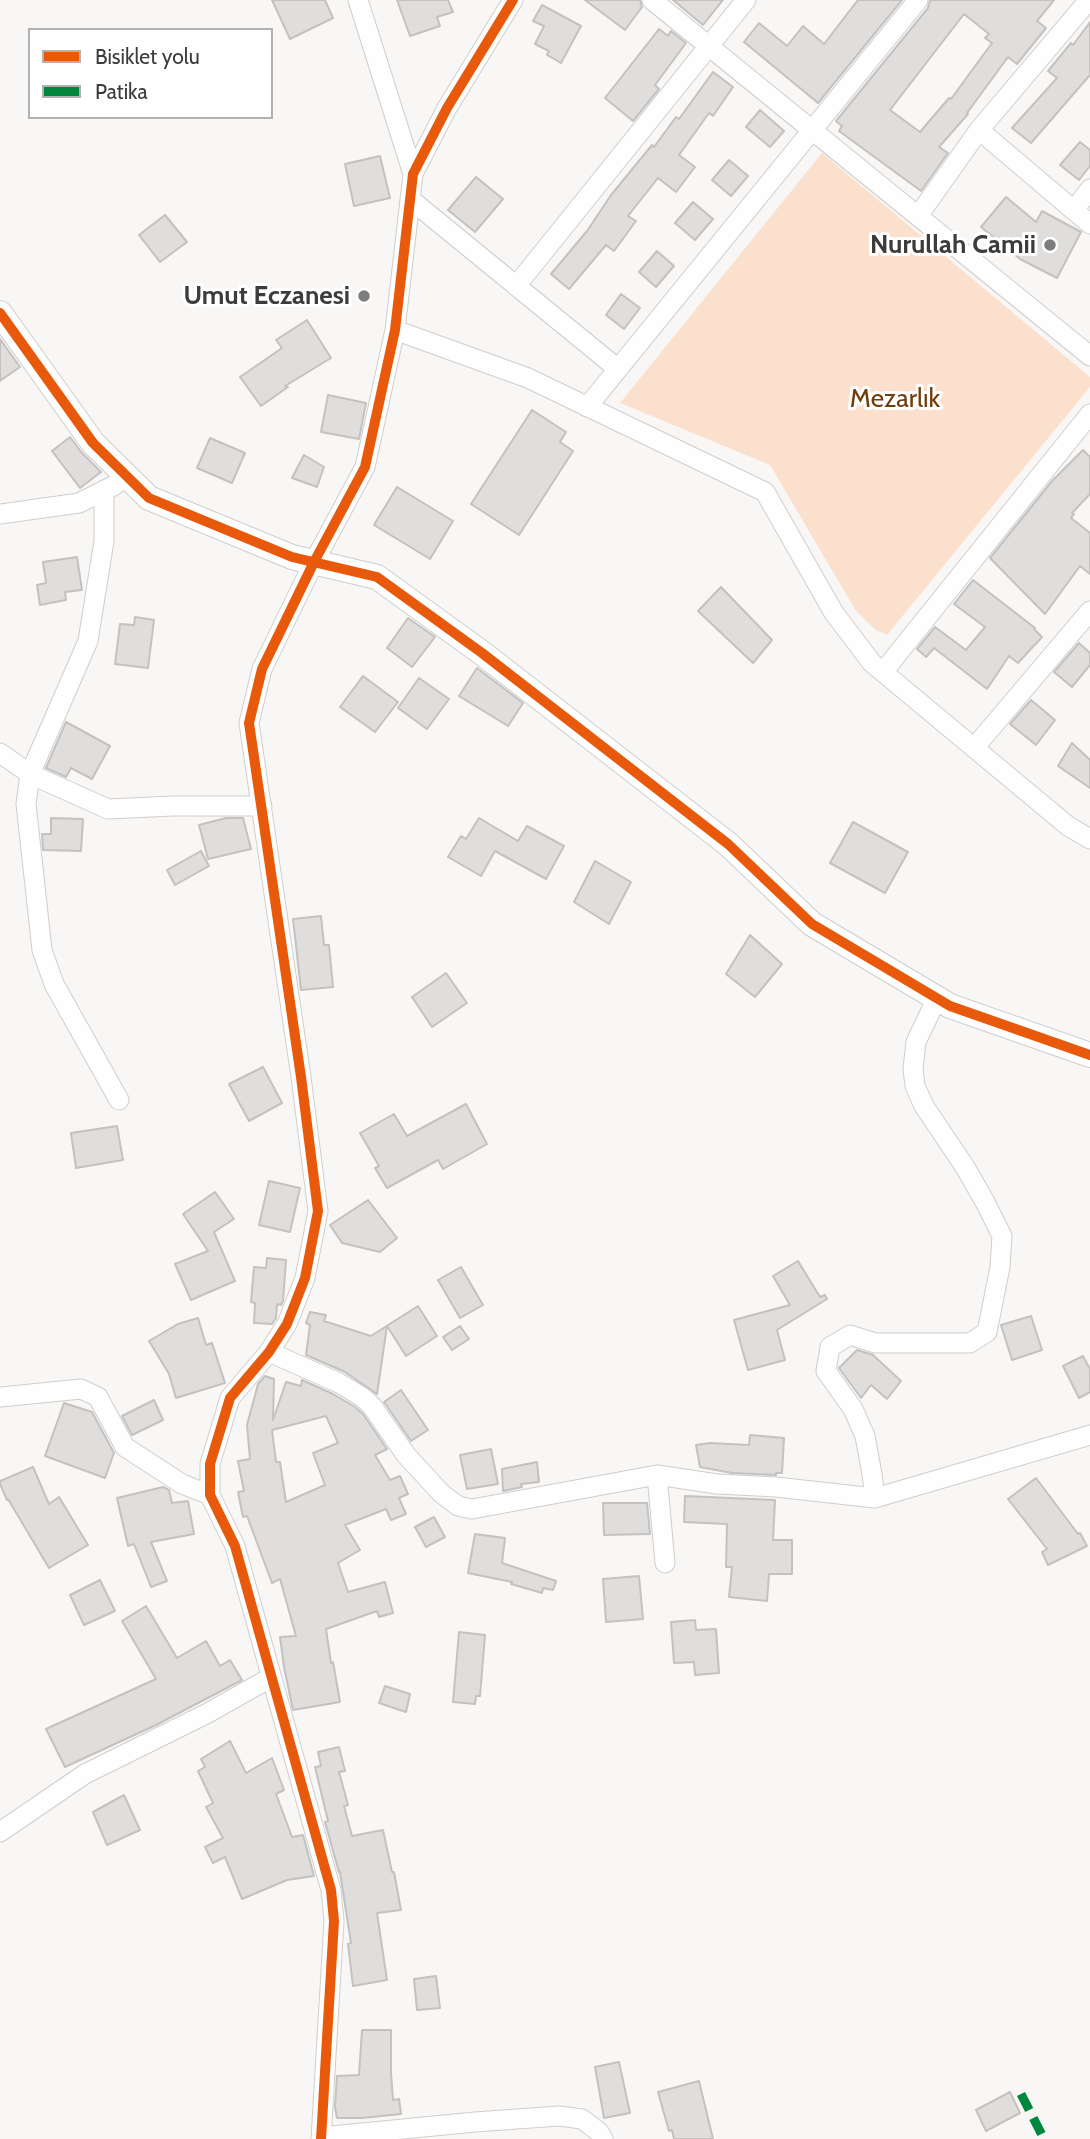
<!DOCTYPE html>
<html>
<head>
<meta charset="utf-8">
<style>
	body { margin:0 }
	#map { position:relative; width:1090px; height:2139px; overflow:hidden; background:#f9f7f5; font-family:Cabin,sans-serif }
	canvas { display:block }
	.legend { position:absolute; left:28px; top:28px; width:245px; height:91px; box-sizing:border-box; background:#fff; border:2px solid #b1b1b1; margin:0; padding:9px 12px; list-style:none; font-size:21px; color:#3d3c3b }
	.legend li { display:flex; align-items:center; gap:14px; height:35px }
	.legend b { width:35px; border:2px solid #b1b1b1 }
</style>
</head>
<body>
<div id="map">
<canvas width="1090" height="2139"></canvas>
<ul class="legend">
<li><b style="height:9px;background:#e8590c"></b>Bisiklet yolu</li>
<li><b style="height:9px;background:#00873e"></b>Patika</li>
</ul>
</div>
<script>
const g = document.querySelector('canvas').getContext('2d');
g.lineJoin = 'round';
function fill(path, color) {
  g.fillStyle = color;
  g.fill(path, 'evenodd');
}
function poly(rows) {
  const path = new Path2D();
  for (const r of rows) {
    path.moveTo(r[0], r[1]);
    for (let i = 2; i < r.length; i += 2) path.lineTo(r[i], r[i + 1]);
  }
  return path;
}
function stroke(path, color, width, dash) {
  g.strokeStyle = color;
  g.lineWidth = width;
  g.lineCap = dash ? 'butt' : 'round';
  g.setLineDash(dash || []);
  g.stroke(path);
}
function write(font, color, halo, rows, align = 'center') {
  g.font = font + ' Cabin,sans-serif';
  g.lineWidth = 6;
  g.setLineDash([]);
  g.textBaseline = 'middle';
  g.strokeStyle = halo;
  g.fillStyle = color;
  for (const [text, x, y, turn = 0] of rows) {
    g.save();
    g.translate(x, y);
    g.rotate((+turn || 0) * Math.PI / 180);
    g.textAlign = isNaN(turn) ? turn : align;
    if (halo) g.strokeText(text, 0, 0);
    g.fillText(text, 0, 0);
    g.restore();
  }
}
fill(poly([
	[822,153,1090,377,1090,387,887,635,876,630,856,611,770,465,620,403]
]), '#fbe0cd');
const building = poly([
	[272,0,325,0,333,18,290,39,272,0],
	[397,0,448,0,453,12,437,17,440,26,410,36,397,0],
	[585,0,640,0,642,7,625,30,585,0],
	[673,0,723,0,703,25,673,0],
	[858,0,902,0,818,103,744,42,759,23,787,46,803,26,824,44,858,0],
	[930,0,1054,0,1037,21,1046,28,1017,64,1008,57,967,113,968,114,939,147,948,153,921,191,839,131,842,126,836,121,928,8,930,0],
	[964,14,989,34,985,38,992,43,951,99,949,98,920,132,890,110,964,14],
	[542,5,581,26,561,63,547,55,549,51,535,44,544,26,533,21,542,5],
	[1090,22,1090,75,1031,143,1012,128,1057,78,1048,71,1071,43,1073,45,1090,22],
	[659,29,668,36,671,31,686,43,655,85,659,89,633,121,605,98,659,29],
	[713,72,733,87,713,116,709,113,679,155,695,167,676,192,658,178,628,216,636,221,614,251,606,245,569,289,551,274,587,231,611,195,652,145,654,147,676,117,679,119,713,72],
	[760,110,784,131,770,147,746,127,760,110],
	[1080,142,1090,150,1090,166,1079,180,1060,165,1080,142],
	[380,156,390,198,354,206,345,164,380,156],
	[729,160,748,176,731,196,712,180,729,160],
	[476,177,503,199,475,232,448,210,476,177],
	[1006,197,1036,222,1042,211,1081,232,1057,278,1020,259,981,227,1006,197],
	[693,202,713,219,695,240,675,223,693,202],
	[165,215,187,242,160,262,139,235,165,215],
	[657,251,674,266,656,287,639,272,657,251],
	[621,294,640,308,624,329,606,315,621,294],
	[307,320,331,358,285,386,288,387,261,406,240,377,282,348,276,340,307,320],
	[0,339,20,367,0,381,0,339],
	[328,395,366,403,359,439,321,432,328,395],
	[532,410,566,432,560,442,573,451,519,535,471,504,532,410],
	[70,437,82,453,101,472,80,488,52,451,70,437],
	[210,438,245,453,232,483,197,468,210,438],
	[1083,450,1090,457,1090,494,1072,513,1074,514,1071,518,1090,533,1090,574,1080,566,1045,614,990,558,1052,481,1083,450],
	[304,455,324,467,317,487,292,478,304,455],
	[397,487,453,521,430,559,374,525,397,487],
	[77,557,82,590,65,592,66,600,40,605,37,585,46,583,43,562,77,557],
	[973,580,1035,628,1034,629,1042,637,1018,663,1009,656,987,689,934,648,926,657,917,649,935,627,966,650,985,627,954,604,973,580],
	[721,587,772,640,753,663,698,611,721,587],
	[135,617,154,620,148,668,115,664,120,624,134,625,135,617],
	[408,618,435,637,412,667,387,648,408,618],
	[1079,643,1090,653,1090,665,1072,687,1054,672,1079,643],
	[477,668,523,703,508,726,459,696,477,668],
	[363,676,398,702,375,732,340,707,363,676],
	[419,678,449,699,427,729,398,708,419,678],
	[1031,700,1055,720,1036,745,1010,724,1031,700],
	[66,722,110,746,92,779,71,768,66,777,46,768,66,722],
	[1072,743,1090,760,1090,788,1058,766,1072,743],
	[51,818,83,819,81,851,43,850,42,834,51,834,51,818],
	[226,818,243,818,251,849,208,859,199,825,226,818],
	[479,818,518,841,527,826,564,846,546,879,495,851,481,876,448,857,461,836,466,839,479,818],
	[853,822,908,852,885,893,830,863,853,822],
	[201,851,209,866,175,885,167,870,201,851],
	[595,861,631,882,609,924,574,902,595,861],
	[321,916,324,945,329,945,333,987,301,990,293,919,321,916],
	[750,935,782,964,755,997,726,974,750,935],
	[446,973,467,1003,432,1027,412,997,446,973],
	[263,1067,282,1103,249,1121,229,1084,263,1067],
	[466,1104,487,1144,443,1169,438,1160,387,1188,375,1168,379,1166,360,1133,394,1114,407,1136,466,1104],
	[117,1126,123,1160,76,1168,71,1133,117,1126],
	[269,1181,300,1188,290,1232,259,1225,269,1181],
	[215,1192,234,1219,214,1232,235,1281,191,1300,175,1264,208,1251,183,1214,215,1192],
	[368,1200,397,1238,380,1252,342,1243,330,1225,368,1200],
	[267,1258,286,1260,283,1301,281,1305,277,1304,276,1318,272,1324,254,1323,255,1303,251,1302,254,1267,266,1268,267,1258],
	[798,1261,820,1297,825,1295,827,1299,777,1330,785,1360,748,1370,734,1320,790,1305,773,1276,798,1261],
	[461,1267,483,1305,460,1318,438,1280,461,1267],
	[418,1306,437,1336,406,1356,387,1326,377,1394,345,1372,306,1355,310,1325,306,1323,310,1312,326,1315,324,1321,371,1336,418,1306],
	[1031,1316,1042,1350,1012,1360,1001,1325,1031,1316],
	[198,1318,206,1345,212,1343,225,1383,176,1398,169,1374,149,1341,178,1324,198,1318],
	[460,1326,469,1339,452,1350,443,1337,460,1326],
	[857,1350,873,1355,901,1381,887,1399,871,1385,861,1398,839,1368,857,1350],
	[1083,1356,1090,1369,1090,1392,1079,1398,1063,1366,1083,1356],
	[265,1376,274,1379,273,1420,286,1382,301,1386,302,1380,333,1394,355,1407,363,1414,387,1449,375,1455,390,1480,400,1476,408,1494,399,1498,406,1514,391,1520,386,1509,345,1525,360,1550,338,1563,348,1592,385,1582,393,1613,379,1617,377,1611,326,1629,331,1663,333,1662,340,1702,293,1710,284,1667,280,1637,296,1636,280,1579,272,1583,247,1516,243,1517,238,1492,244,1491,238,1461,250,1459,247,1425,258,1384,265,1376],
	[326,1416,338,1443,313,1453,325,1485,286,1502,280,1462,276,1462,272,1430,326,1416],
	[401,1390,428,1430,411,1441,384,1402,401,1390],
	[154,1400,163,1420,132,1435,122,1416,154,1400],
	[64,1403,92,1412,114,1453,105,1478,45,1456,64,1403],
	[750,1435,784,1438,782,1473,776,1473,776,1475,732,1473,700,1467,696,1445,710,1443,749,1445,750,1435],
	[491,1449,498,1484,467,1489,460,1455,491,1449],
	[537,1462,539,1482,521,1484,522,1487,503,1491,502,1469,537,1462],
	[33,1467,49,1504,59,1497,88,1545,49,1568,8,1499,7,1500,0,1484,0,1481,33,1467],
	[1036,1478,1078,1534,1080,1533,1087,1546,1048,1565,1042,1552,1047,1549,1008,1499,1036,1478],
	[163,1487,169,1490,172,1503,188,1501,194,1534,151,1542,167,1581,151,1587,134,1544,128,1546,117,1498,163,1487],
	[685,1496,775,1500,773,1540,792,1540,792,1574,769,1574,767,1601,729,1597,732,1567,726,1567,727,1524,684,1522,685,1496],
	[603,1503,647,1503,650,1534,604,1535,603,1503],
	[434,1517,445,1537,426,1547,415,1527,434,1517],
	[475,1534,505,1538,502,1563,556,1581,553,1590,543,1588,542,1593,511,1584,512,1582,468,1573,475,1534],
	[639,1576,643,1619,606,1622,603,1579,639,1576],
	[100,1580,115,1611,84,1625,70,1595,100,1580],
	[146,1606,177,1658,206,1641,220,1666,230,1660,242,1680,156,1725,65,1767,46,1729,156,1679,122,1621,146,1606],
	[695,1620,696,1630,716,1629,719,1673,695,1675,694,1662,674,1663,671,1622,695,1620],
	[459,1632,485,1635,480,1696,476,1696,475,1704,453,1702,459,1632],
	[385,1686,410,1694,406,1712,379,1703,385,1686],
	[230,1741,246,1773,272,1758,284,1790,276,1794,292,1837,303,1835,314,1876,287,1880,242,1899,225,1857,213,1863,205,1847,223,1838,206,1807,213,1803,198,1771,205,1767,201,1759,230,1741],
	[339,1747,345,1771,339,1772,348,1805,344,1806,352,1836,383,1830,392,1872,394,1872,401,1910,377,1913,387,1980,353,1986,348,1944,351,1943,340,1872,339,1872,325,1822,328,1821,315,1767,321,1766,318,1752,339,1747],
	[124,1795,140,1830,107,1845,93,1812,124,1795],
	[436,1976,440,2008,417,2010,414,1979,436,1976],
	[362,2030,391,2030,391,2073,393,2100,399,2099,401,2114,362,2118,337,2118,335,2107,337,2076,359,2075,362,2030],
	[619,2062,630,2113,604,2118,595,2067,619,2062],
	[699,2081,713,2139,674,2139,672,2130,669,2131,658,2092,699,2081],
	[1010,2092,1020,2113,986,2131,976,2110,1010,2092]
]);
fill(building, '#dfdedd');
stroke(building, '#c4c2c1', 2);
const minor = poly([
	[358,0,413,174],
	[652,0,1090,356],
	[979,130,1090,224],
	[410,199,618,369],
	[1074,210,1090,189],
	[918,216,979,130,1089,0],
	[516,286,746,0],
	[395,330,528,378,765,492,834,613,872,663,1068,826,1090,839],
	[587,407,918,0],
	[0,514,79,503,115,485],
	[883,672,1090,414],
	[974,748,1090,611],
	[0,753,30,774,88,641,104,541,104,490],
	[119,1100,54,984,42,950,26,804,30,774,108,809,173,806,262,806],
	[269,1352,339,1383,362,1397,372,1406,406,1455,441,1493,458,1506,472,1509,657,1475,717,1484,776,1487,875,1498,1090,1435],
	[0,1397,81,1389,98,1397,125,1447,182,1484,210,1495],
	[657,1475,665,1563],
	[875,1498,872,1474,865,1436,853,1409,826,1371,830,1347,850,1335,875,1343,970,1343,987,1332,1000,1267,1002,1236,985,1202,965,1167,924,1106,915,1086,913,1069,916,1042,937,998],
	[0,1832,85,1774,208,1713,270,1678],
	[321,2137,475,2122,559,2116,582,2119,599,2132,603,2139],
	[321,2139,334,1921,331,1890,235,1546,210,1495,210,1464,230,1398,269,1352,287,1324,305,1278,318,1211,301,1077,249,723,262,669,314,562,365,467,395,330,413,174,447,108,513,0]
]);
const tertiary = poly([
	[0,313,93,443,149,498,292,557,377,577,482,653,728,844,812,924,950,1006,1090,1055]
]);
stroke(minor, '#cfcecd', 21);
stroke(tertiary, '#cfcecd', 26);
stroke(minor, '#fefefe', 19);
stroke(tertiary, '#fefefe', 24);
stroke(poly([
	[1021,2094,1044,2139]
]), '#00873e', 9, [18, 9]);
stroke(poly([
	[0,313,93,443,149,498,292,557,377,577,482,653,728,844,812,924,950,1006,1090,1055],
	[321,2139,334,1921,331,1890,235,1546,210,1495,210,1464,230,1398,269,1352,287,1324,305,1278,318,1211,301,1077,249,723,262,669,314,562,365,467,395,330,413,174,447,108,513,0]
]), '#e8590c', 10);
for (const [x, y, r, color] of [
	[1050,245,7,"#7f7d7c"],
	[364,296,7,"#7f7d7c"]
]) {
  const dot = new Path2D();
  dot.arc(x, y, r, 0, 2 * Math.PI);
  g.fillStyle = color;
  g.fill(dot);
  stroke(dot, '#fff', 2.5);
}
write('bold 26px', '#3d3c3b', '#fff', [
	["Nurullah Camii",1036,245],
	["Umut Eczanesi",350,296]
], 'right');
write('26px', '#723d0c', '#fff', [
	["Mezarlık",895,399]
]);
</script>
</body>
</html>
